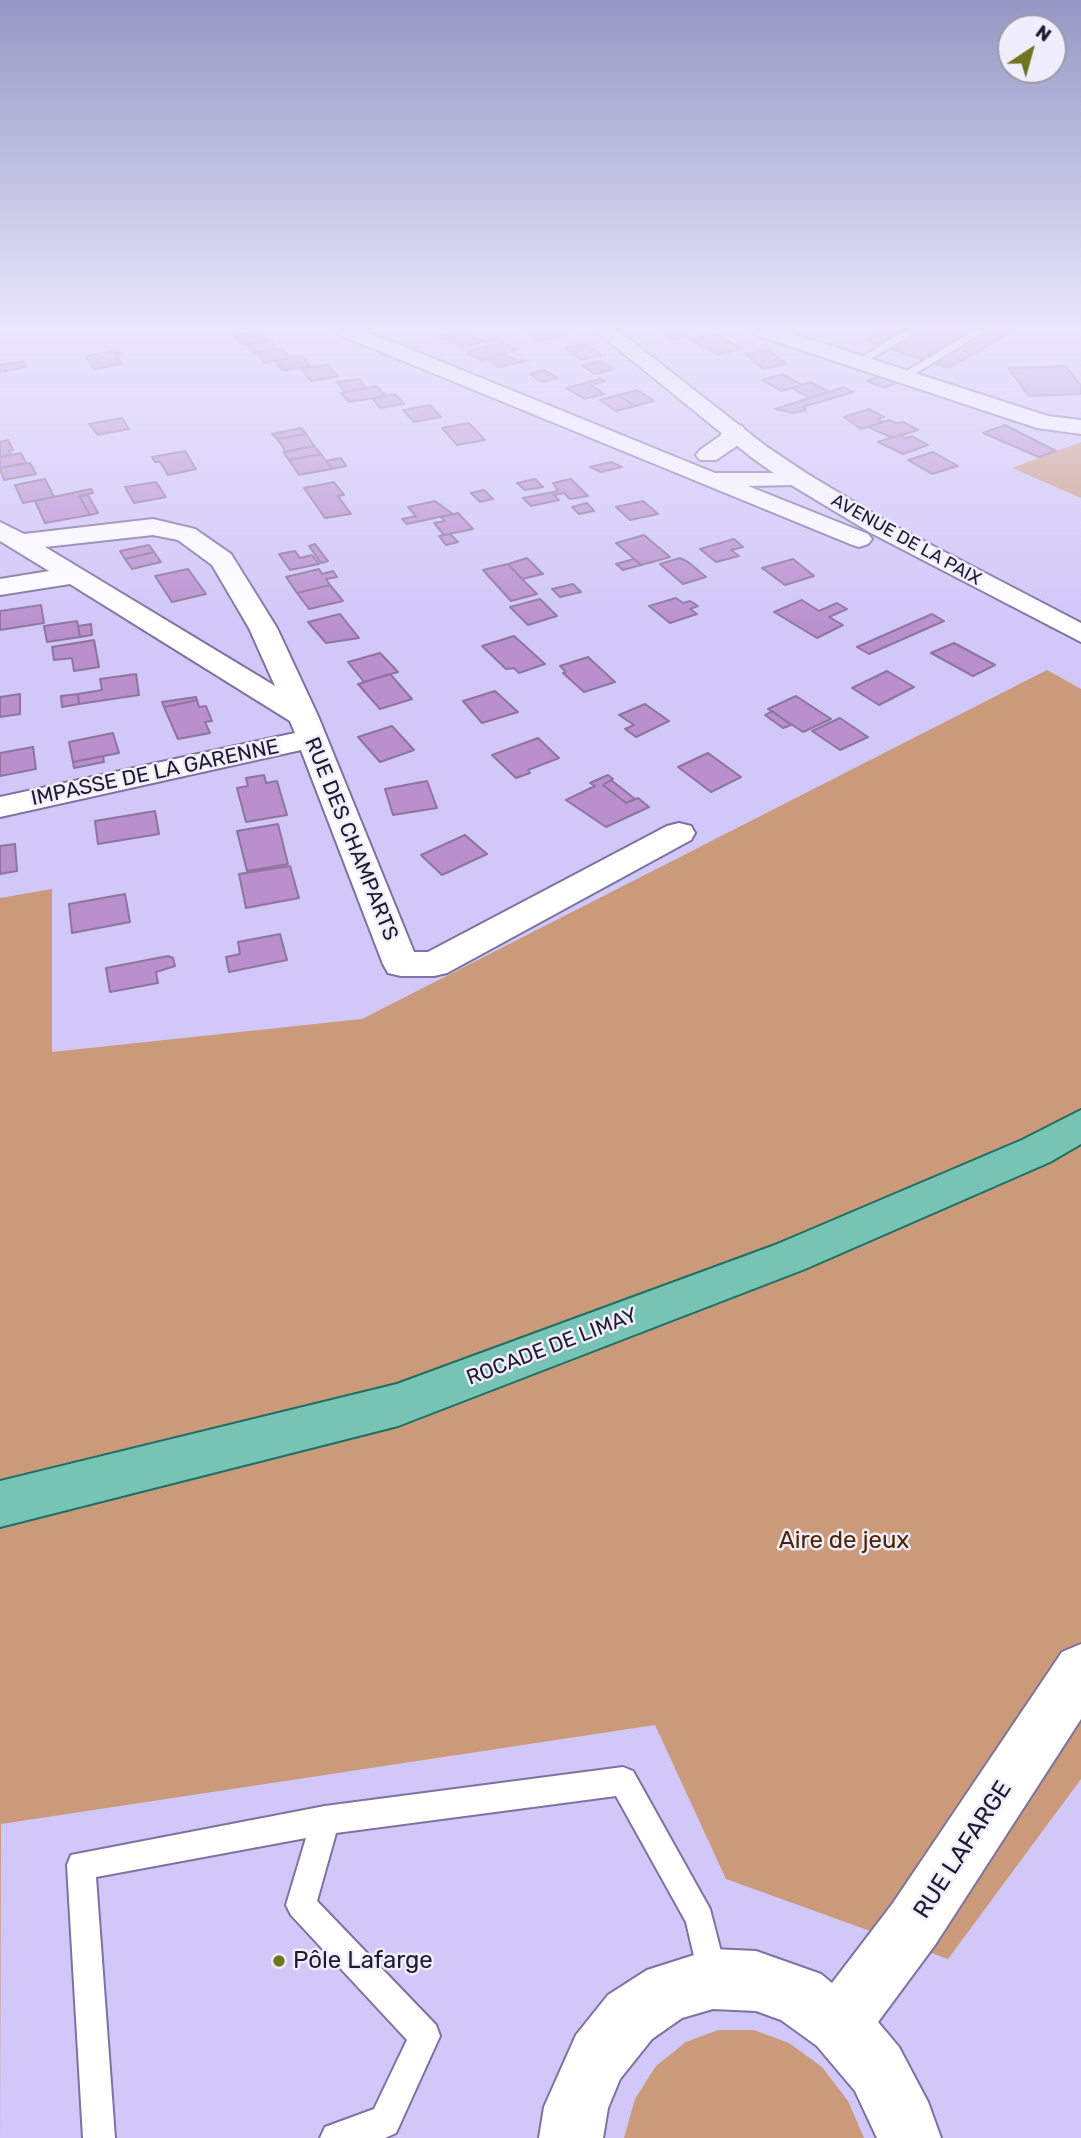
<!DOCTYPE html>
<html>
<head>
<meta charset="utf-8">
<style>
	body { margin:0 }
	#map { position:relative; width:1081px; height:2138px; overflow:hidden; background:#d1c7f9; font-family:Rubik,sans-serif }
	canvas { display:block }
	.north { position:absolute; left:997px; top:14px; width:70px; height:70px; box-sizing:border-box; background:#f0eefd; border:2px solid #9c9aaa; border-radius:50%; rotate:36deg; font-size:19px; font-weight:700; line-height:28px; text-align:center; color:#1f1b2d }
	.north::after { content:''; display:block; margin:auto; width:24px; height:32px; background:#6e751d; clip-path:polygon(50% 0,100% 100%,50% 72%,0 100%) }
</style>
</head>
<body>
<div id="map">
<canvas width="1081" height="2138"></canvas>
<div class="north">N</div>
</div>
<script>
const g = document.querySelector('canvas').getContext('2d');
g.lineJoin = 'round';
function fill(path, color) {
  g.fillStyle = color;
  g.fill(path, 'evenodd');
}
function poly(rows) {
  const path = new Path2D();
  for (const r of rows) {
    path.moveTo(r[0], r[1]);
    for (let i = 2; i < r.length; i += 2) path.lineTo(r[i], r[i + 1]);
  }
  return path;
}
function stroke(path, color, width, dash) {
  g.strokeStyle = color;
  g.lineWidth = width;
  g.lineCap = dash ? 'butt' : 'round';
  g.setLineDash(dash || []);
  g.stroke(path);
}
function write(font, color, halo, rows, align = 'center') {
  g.font = font + ' Rubik,sans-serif';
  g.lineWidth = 5;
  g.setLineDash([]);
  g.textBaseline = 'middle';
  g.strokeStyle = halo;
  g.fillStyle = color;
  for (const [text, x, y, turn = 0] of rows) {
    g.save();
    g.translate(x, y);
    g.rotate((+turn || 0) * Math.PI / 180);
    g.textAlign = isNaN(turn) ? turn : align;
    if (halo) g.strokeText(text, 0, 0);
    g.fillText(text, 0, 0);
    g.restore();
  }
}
fill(poly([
	[1081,442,1081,498,1012,468],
	[1047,670,1081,689,1081,1779,948,1959,726,1879,655,1725,1,1824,0,2138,0,898,52,889,52,1052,362,1019],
	[718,2030,754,2030,789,2043,822,2067,848,2101,864,2138,624,2138,635,2099,656,2066,686,2042]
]), '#cb9a7a');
const building = poly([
	[258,331,267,341,243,345,233,335,258,331],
	[457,331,463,331,483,341,464,347,439,337,457,331],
	[566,331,569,334,536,341,526,332,566,331],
	[660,331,686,331,689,334,672,339,660,331],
	[882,331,1014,331,948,368,864,340,882,331],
	[714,334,741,348,718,355,691,340,714,334],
	[494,338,516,350,481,360,466,353,489,345,482,342,494,338],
	[270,340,277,349,253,353,247,344,270,340],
	[586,344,601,355,581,360,565,348,586,344],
	[281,348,290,358,264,363,257,352,281,348],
	[769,350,787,364,763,369,745,354,769,350],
	[118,351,120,354,116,354,122,364,94,369,86,356,118,351],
	[504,355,517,360,528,361,498,367,487,359,504,355],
	[301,356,310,366,283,371,275,361,301,356],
	[23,361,27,367,0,372,0,365,23,361],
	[601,361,614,369,595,374,582,366,601,361],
	[327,365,338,376,311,381,301,369,327,365],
	[1066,366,1081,386,1081,394,1029,396,1008,368,1066,366],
	[544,370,557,378,541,382,530,374,544,370],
	[782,374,802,385,782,391,762,380,782,374],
	[880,376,896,382,885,388,867,381,880,376],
	[359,379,367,388,345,392,337,382,359,379],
	[601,379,605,381,591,385,604,394,584,399,566,388,601,379],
	[811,382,830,392,809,398,792,388,811,382],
	[376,386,386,396,349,402,341,393,376,386],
	[844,387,853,392,803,407,806,410,794,413,775,409,844,387],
	[637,390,654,401,635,406,618,395,637,390],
	[395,394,404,404,380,408,372,398,395,394],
	[618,395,635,406,616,411,600,400,618,395],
	[430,405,441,417,414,422,403,410,430,405],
	[869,409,884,417,877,419,883,422,861,429,844,417,869,409],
	[122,418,129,429,98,435,89,424,122,418],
	[889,420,896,423,903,422,918,430,893,438,868,427,889,420],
	[469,423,485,440,457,445,442,428,469,423],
	[1005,425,1056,451,1039,457,983,433,1005,425],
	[301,428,306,434,277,439,272,434,301,428],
	[306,434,314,446,286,452,277,439,306,434],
	[900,435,905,438,912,436,928,445,903,454,878,442,900,435],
	[8,440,13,450,9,450,11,455,0,457,0,442,8,440],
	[314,446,321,454,289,460,283,452,314,446],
	[185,451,196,469,168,475,160,462,155,462,152,457,185,451],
	[933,452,958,466,932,474,908,460,933,452],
	[21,453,26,463,0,468,0,457,21,453],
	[321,454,332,469,299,475,289,460,321,454],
	[341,458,346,466,332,469,326,461,341,458],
	[611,462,622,467,601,472,590,467,611,462],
	[30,463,36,474,4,480,0,468,30,463],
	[45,479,54,497,23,503,15,485,45,479],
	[535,479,543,487,525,490,517,483,535,479],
	[571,479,588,496,570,499,564,493,554,495,559,500,531,506,523,498,558,491,553,483,571,479],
	[156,482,166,497,134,503,125,487,156,482],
	[334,482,344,495,338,496,351,514,325,518,304,488,334,482],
	[91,489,93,493,79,496,90,515,45,523,35,501,91,489],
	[484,490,493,499,480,502,471,493,484,490],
	[88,495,98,513,90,515,79,496,88,495],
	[435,501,453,514,407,524,402,519,416,516,408,507,435,501],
	[643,501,658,514,630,520,616,507,643,501],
	[587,503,594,511,579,514,572,507,587,503],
	[458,513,473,529,444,535,434,523,445,521,441,517,458,513],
	[450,534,458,542,446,545,439,536,450,534],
	[644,535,670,557,641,565,616,543,644,535],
	[734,539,743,547,731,550,739,556,716,562,700,549,734,539],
	[315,544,328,561,321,563,309,546,315,544],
	[149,545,154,552,125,559,120,551,149,545],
	[295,551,300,558,312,555,319,564,290,570,279,554,295,551],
	[154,552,161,562,132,569,125,559,154,552],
	[527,558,543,574,522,579,508,564,527,558],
	[680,558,688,562,706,577,683,584,660,564,680,558],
	[634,559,641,565,623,570,616,564,634,559],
	[793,559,814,576,785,585,762,568,793,559],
	[508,564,522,579,537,594,511,601,483,570,508,564],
	[188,569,206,594,172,602,155,576,188,569],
	[319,569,322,574,333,571,337,577,326,579,330,585,297,593,286,577,319,569],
	[573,584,581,592,560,597,552,589,573,584],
	[330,585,343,601,309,609,297,593,330,585],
	[676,598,683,603,690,601,698,606,690,609,697,614,670,623,649,606,676,598],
	[540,599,557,616,528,625,510,607,540,599],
	[802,600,819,611,837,603,847,609,829,617,843,625,817,638,774,612,802,600],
	[41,605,44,623,0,630,0,611,41,605],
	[340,614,359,638,326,643,308,622,340,614],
	[932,614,944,621,869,654,857,647,932,614],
	[77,621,80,637,47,642,44,626,77,621],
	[91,624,92,635,80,637,78,626,91,624],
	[514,636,545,664,519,673,514,668,506,669,482,646,514,636],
	[94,640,99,667,74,671,72,658,54,660,52,647,94,640],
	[954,643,995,665,973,676,931,653,954,643],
	[380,653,398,672,364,682,348,662,380,653],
	[588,657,615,682,584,692,563,673,566,672,560,666,588,657],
	[887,671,914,687,879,705,852,688,887,671],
	[136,674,139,695,79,704,78,694,102,690,100,679,136,674],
	[390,674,412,699,380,709,358,684,390,674],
	[495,691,518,712,482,723,463,701,495,691],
	[20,694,20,714,0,717,0,697,20,694],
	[78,694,79,704,62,707,61,696,78,694],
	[796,696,831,719,803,732,768,709,796,696],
	[196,697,197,700,164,707,162,702,196,697],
	[197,700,199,707,206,706,212,721,205,722,210,733,178,739,164,707,197,700],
	[645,704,669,721,636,737,625,729,634,725,619,715,645,704],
	[772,711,791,725,783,728,765,715,772,711],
	[840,718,868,737,840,750,812,731,840,718],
	[392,726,414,750,380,762,358,737,392,726],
	[113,733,119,753,73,762,69,742,113,733],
	[538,738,559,758,528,770,530,773,516,778,492,755,538,738],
	[33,747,36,769,0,776,0,753,33,747],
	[708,753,741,777,711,792,678,767,708,753],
	[103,756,104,762,74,768,73,762,103,756],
	[264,775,266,783,277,781,287,815,246,822,237,788,248,786,246,778,264,775],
	[608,775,613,779,603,785,626,803,638,798,649,807,606,827,566,800,595,786,590,783,608,775],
	[611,780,635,799,626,803,603,785,611,780],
	[427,781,437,808,393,815,385,789,427,781],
	[155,811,159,834,98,844,95,821,155,811],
	[278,824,288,864,247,871,237,831,278,824],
	[465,835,487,854,442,875,421,855,465,835],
	[15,844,17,871,0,874,0,846,15,844],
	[290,866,299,898,246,908,239,874,290,866],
	[125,894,130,922,72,933,69,904,125,894],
	[280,934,287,960,229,972,226,957,240,954,238,942,280,934],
	[168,956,173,958,175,966,156,972,158,983,110,992,106,968,168,956]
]);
fill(building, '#b98fce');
stroke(building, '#8f749d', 2);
const service = poly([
	[904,331,917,331,863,364,854,362,904,331],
	[973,331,986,331,906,379,897,377,973,331],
	[623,1767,633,1771,710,1909,727,1975,723,1986,712,1990,701,1986,686,1922,616,1796,336,1833,317,1901,436,2025,440,2036,396,2133,385,2138,320,2138,325,2127,374,2109,407,2040,291,1915,286,1905,306,1838,96,1877,115,2138,83,2138,67,1865,71,1855,325,1806,623,1767]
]);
const minor = poly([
	[337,331,366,331,715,473,806,473,809,478,806,483,797,485,748,486,868,534,872,539,868,544,859,547,850,544,340,335,337,331],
	[753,331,785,331,1048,416,1081,420,1081,434,1037,428,756,335,753,331],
	[734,424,742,426,746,431,738,445,716,460,700,460,696,455,700,450,720,436,726,426,734,424],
	[153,519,195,529,231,554,277,628,318,716,414,952,428,952,667,826,679,823,691,826,695,833,691,840,447,973,434,976,401,976,388,973,383,964,301,750,0,817,0,797,295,733,290,721,70,584,0,595,0,579,49,571,0,541,0,522,24,534,153,519],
	[153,535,178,540,212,565,249,628,275,686,45,547,153,535],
	[1081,1644,1081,1719,935,1945,878,2022,899,2047,928,2102,941,2138,877,2138,855,2091,817,2046,781,2020,756,2011,713,2009,682,2018,652,2039,620,2079,608,2108,603,2138,539,2138,544,2107,576,2035,608,1995,647,1970,713,1949,756,1951,821,1974,832,1983,893,1903,1062,1652,1081,1644]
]);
const tertiary = poly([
	[596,331,619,331,767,447,806,473,889,523,1081,623,1081,642,871,533,788,483,751,457,596,331]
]);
const primary = poly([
	[1081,1110,1081,1144,1050,1162,805,1269,398,1426,0,1527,0,1481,397,1384,775,1245,1022,1140,1081,1110]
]);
stroke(service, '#7d73a0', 4);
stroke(minor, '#7d73a0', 4);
stroke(tertiary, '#7d73a0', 4);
stroke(primary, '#1e7064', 4);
fill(service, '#fff');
fill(minor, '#fff');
fill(tertiary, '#fff');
fill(primary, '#77c4b4');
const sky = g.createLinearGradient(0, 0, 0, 631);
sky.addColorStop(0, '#9498c3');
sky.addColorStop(0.52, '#eae6fc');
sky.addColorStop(1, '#eae6fc00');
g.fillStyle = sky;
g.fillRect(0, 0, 1081, 631);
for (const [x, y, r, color] of [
	[279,1961,7,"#6e751d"]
]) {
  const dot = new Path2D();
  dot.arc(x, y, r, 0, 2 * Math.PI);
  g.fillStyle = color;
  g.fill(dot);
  stroke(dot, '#f0eefd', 2.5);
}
write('18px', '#1f1b2d', '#f0eefd', [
	["AVENUE DE LA PAIX",906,540,29]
]);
write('21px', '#1f1b2d', '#f0eefd', [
	["IMPASSE DE LA GARENNE",155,773,-12],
	["RUE DES CHAMPARTS",351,839,68],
	["ROCADE DE LIMAY",552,1347,-21]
]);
write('24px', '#4e2300', '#f0eefd', [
	["Aire de jeux",844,1541]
]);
write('24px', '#1f1b2d', '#f0eefd', [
	["RUE LAFARGE",963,1850,-57]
]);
write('24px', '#1f1b2d', '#f0eefd', [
	["Pôle Lafarge",293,1961]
], 'left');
</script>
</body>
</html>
